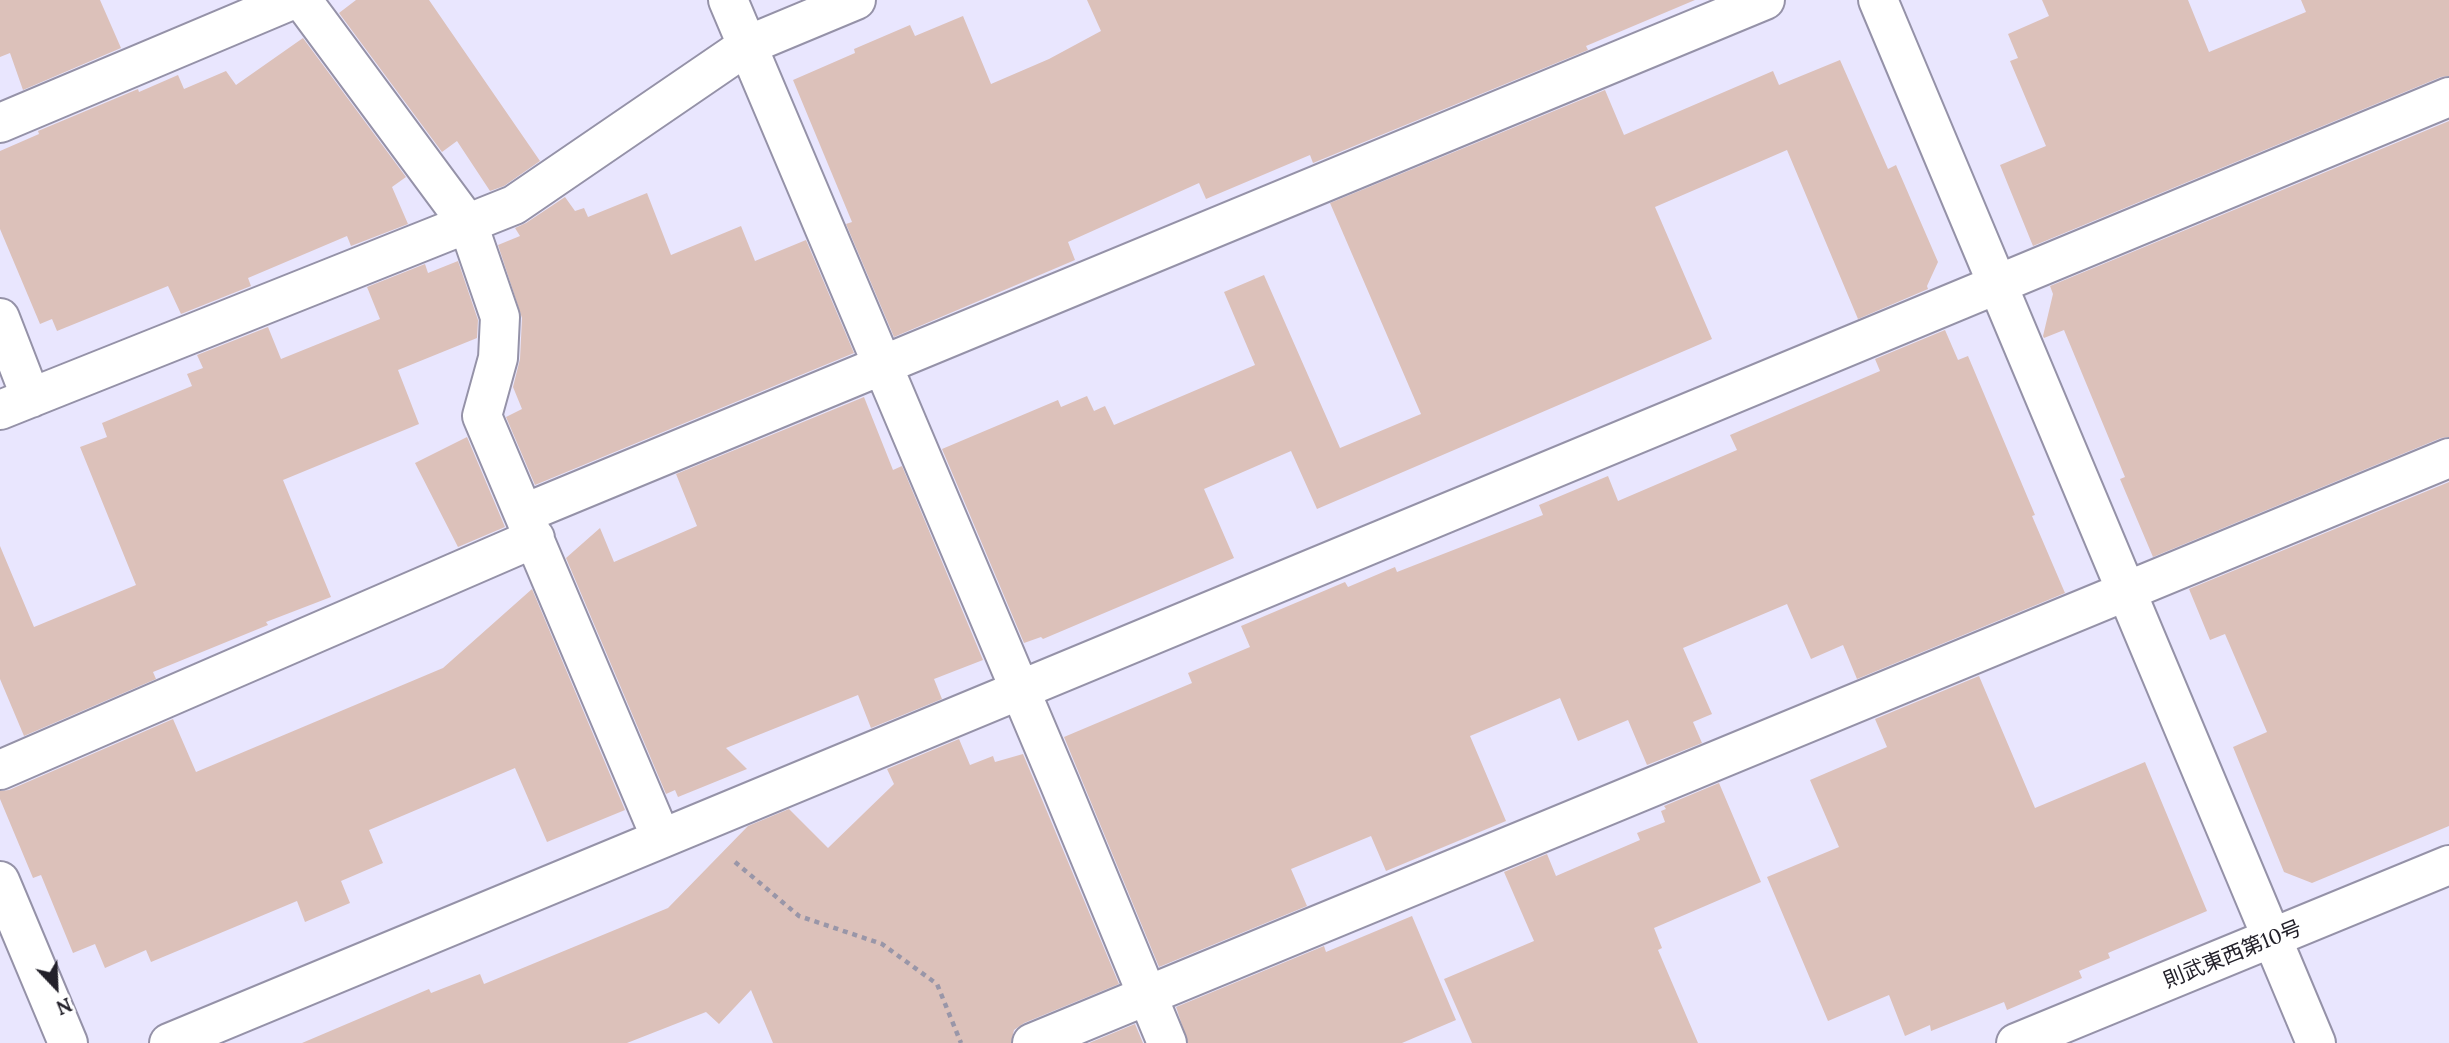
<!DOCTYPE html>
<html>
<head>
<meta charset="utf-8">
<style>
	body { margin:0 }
	#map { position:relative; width:2449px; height:1043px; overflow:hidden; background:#e9e6fe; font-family:Lora,serif }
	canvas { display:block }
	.north { position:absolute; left:21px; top:952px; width:70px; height:70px; -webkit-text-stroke:5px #fff; paint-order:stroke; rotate:157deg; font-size:19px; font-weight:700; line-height:28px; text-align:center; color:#23212a }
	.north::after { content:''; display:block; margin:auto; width:24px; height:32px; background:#23212a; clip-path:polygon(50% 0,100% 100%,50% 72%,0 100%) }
</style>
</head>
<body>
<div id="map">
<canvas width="2449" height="1043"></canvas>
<div class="north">N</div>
</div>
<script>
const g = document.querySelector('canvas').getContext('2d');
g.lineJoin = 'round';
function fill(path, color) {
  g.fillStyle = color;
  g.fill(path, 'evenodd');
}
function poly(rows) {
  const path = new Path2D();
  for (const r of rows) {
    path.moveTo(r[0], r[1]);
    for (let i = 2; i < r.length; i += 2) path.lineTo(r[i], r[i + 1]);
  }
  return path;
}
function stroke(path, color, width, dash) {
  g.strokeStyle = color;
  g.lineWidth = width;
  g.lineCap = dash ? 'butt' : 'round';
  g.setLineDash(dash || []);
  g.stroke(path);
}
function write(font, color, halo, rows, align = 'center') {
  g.font = font + ' Lora,"Noto Sans JP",serif';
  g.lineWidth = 5;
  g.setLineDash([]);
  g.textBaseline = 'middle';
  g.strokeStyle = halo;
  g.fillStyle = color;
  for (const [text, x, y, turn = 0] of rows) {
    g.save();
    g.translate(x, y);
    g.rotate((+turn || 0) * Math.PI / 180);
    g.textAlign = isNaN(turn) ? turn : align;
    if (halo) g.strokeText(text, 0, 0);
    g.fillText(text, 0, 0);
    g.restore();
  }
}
fill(poly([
	[0,0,100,0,121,48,23,90,10,53,0,57],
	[356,0,429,0,540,161,504,186,490,191,457,141,442,152,339,13],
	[1087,0,1695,0,1586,46,1588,50,1313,163,1310,155,1206,199,1199,183,1068,242,1075,260,894,337,846,224,852,222,793,80,855,53,854,49,910,25,915,36,963,16,991,84,1049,59,1101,31],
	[2042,0,2188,0,2209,52,2306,12,2301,0,2449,0,2449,76,2441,77,2033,246,2000,165,2046,146,2010,61,2018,58,2008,34,2049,16],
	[303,38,406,177,392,187,408,224,351,246,347,236,248,278,251,286,181,314,168,286,57,331,52,319,40,324,0,229,0,151,39,134,38,131,138,89,139,92,178,75,184,89,226,71,236,85],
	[1840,60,1888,169,1896,165,1938,262,1927,286,1928,289,1858,319,1787,150,1655,207,1712,339,1317,509,1291,451,1204,489,1234,558,1043,639,1041,637,1024,643,942,449,1058,400,1061,407,1087,396,1094,411,1105,406,1114,425,1255,365,1224,292,1264,275,1340,448,1421,414,1330,203,1605,90,1624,135,1773,71,1779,85],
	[2449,121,2449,437,2441,438,2153,557,2120,479,2125,477,2064,330,2044,338,2043,336,2053,294,2050,286],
	[647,193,671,255,741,226,755,261,806,240,854,353,535,485,506,417,522,409,513,387,520,359,522,318,498,245,520,236,515,228,526,223,565,197,575,211,584,208,588,217],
	[458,261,478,320,477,338,398,370,419,424,283,480,331,597,266,622,268,625,153,672,156,679,24,736,0,679,0,546,34,627,136,585,80,447,107,437,102,423,192,386,187,374,203,368,197,355,268,327,281,359,380,319,367,287,425,264,428,273],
	[1945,330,1958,360,1968,356,2035,515,2032,516,2065,593,1857,679,1843,645,1811,659,1787,604,1683,648,1712,714,1693,722,1702,743,1647,765,1628,720,1578,741,1560,698,1470,736,1506,821,1386,871,1371,836,1291,869,1307,906,1159,967,1064,737,1192,683,1188,673,1250,647,1241,626,1345,582,1348,587,1395,567,1397,572,1543,515,1539,505,1608,476,1618,501,1737,450,1730,435,1880,371,1875,359],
	[864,397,893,470,902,466,983,660,934,679,942,699,871,728,858,695,726,748,747,769,678,797,675,790,666,794,566,558,600,528,614,562,697,526,676,474],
	[467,437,505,527,458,547,415,463],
	[2449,482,2449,826,2312,883,2284,872,2233,747,2267,732,2225,634,2210,640,2189,589],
	[532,589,625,810,547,842,515,768,369,830,383,863,341,881,350,903,305,922,297,901,151,962,146,950,105,968,95,944,73,953,41,875,33,878,0,799,0,791,9,790,173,719,196,772,443,668],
	[1979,676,2035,808,2145,762,2207,911,2108,953,2110,958,2079,971,2082,978,2007,1010,2004,1002,1931,1031,1930,1025,1905,1036,1889,995,1828,1021,1767,877,1839,847,1810,780,1887,747,1875,719],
	[959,739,970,765,993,756,995,762,1023,754,1119,984,1024,1023,1014,1030,1011,1043,773,1043,751,990,719,1024,706,1012,627,1043,302,1043,429,989,431,993,480,974,484,984,668,908,748,826,789,809,828,848,894,784,887,769],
	[1719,783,1761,882,1654,928,1662,948,1658,950,1698,1043,1472,1043,1444,979,1534,941,1504,872,1547,854,1556,876,1640,840,1637,833,1665,822,1661,811,1666,809,1664,806],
	[1412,916,1456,1020,1402,1043,1188,1043,1176,1007,1324,946,1326,952],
	[1135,1024,1143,1043,1089,1043]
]), '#dcc1ba');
const minor = poly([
	[302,0,468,224,500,317,498,358,482,416,661,838],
	[728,0,1059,782,1167,1043],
	[1878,0,2316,1043],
	[0,123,292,0],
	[0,318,31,398],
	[0,410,514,205,748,45,856,0],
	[525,513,1765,0],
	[0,770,535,538],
	[0,881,68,1043],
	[169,1043,2449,97],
	[1032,1043,2449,458],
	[2016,1043,2449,865]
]);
stroke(minor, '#9592a8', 42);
stroke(poly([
	[735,862,799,916,882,944,937,984,961,1043]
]), '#9996a8', 4.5, [5, 5]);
stroke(minor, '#fff', 38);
write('21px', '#23212a', '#fff', [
	["則武東西第10号",2233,955,-22]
]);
</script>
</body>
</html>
